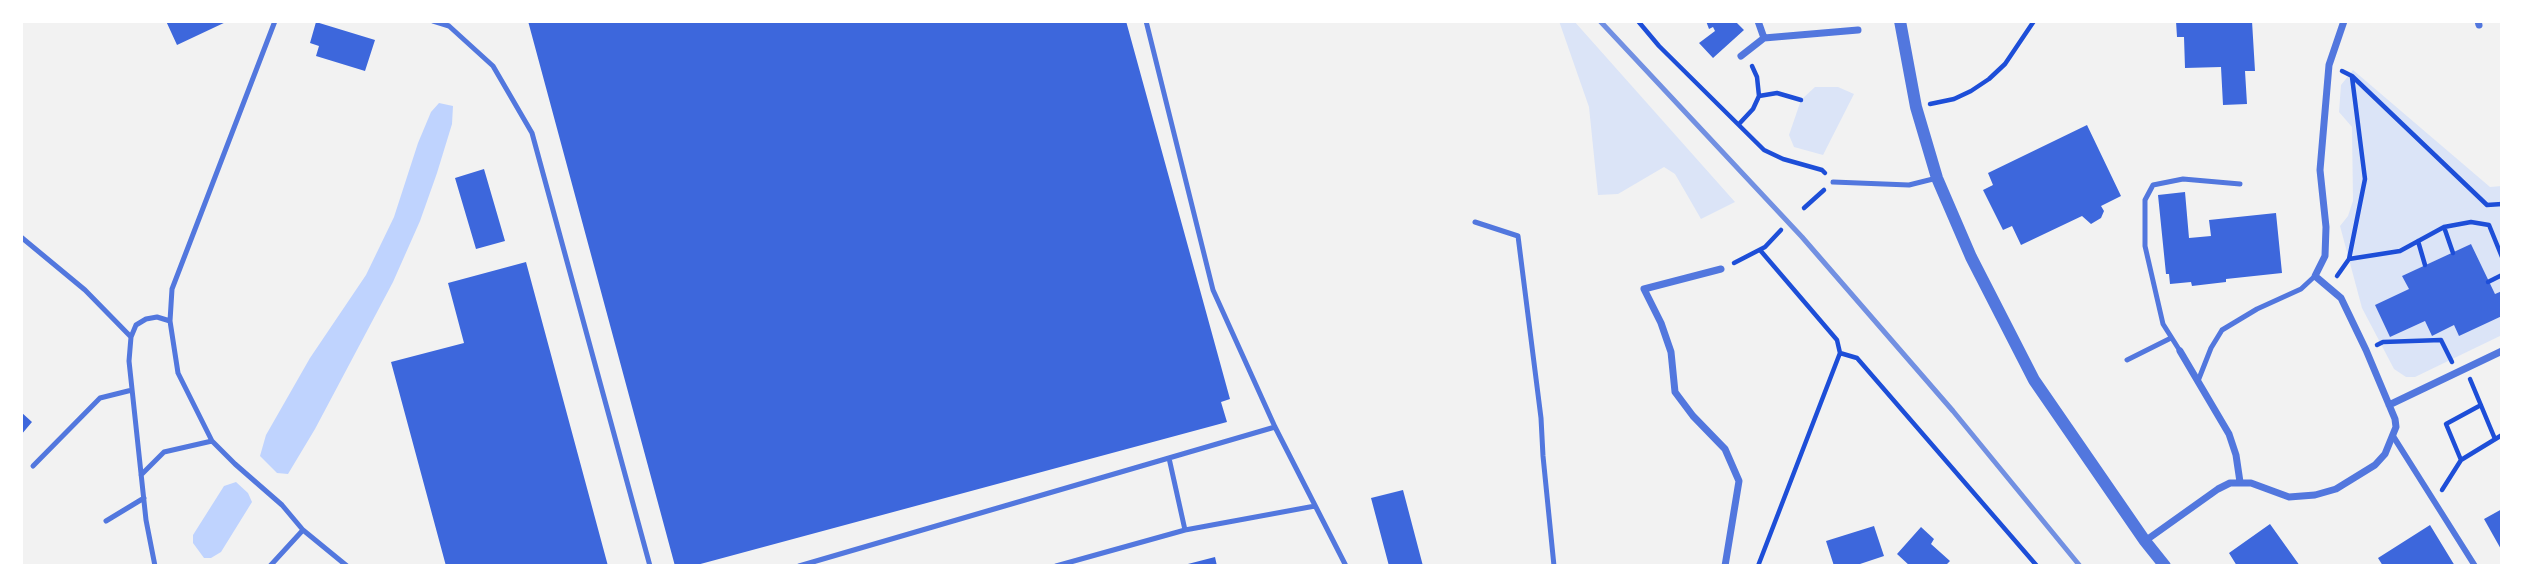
<!DOCTYPE html>
<html>
<head>
<meta charset="utf-8">
<style>
	body { margin:0 }
	#map { position:relative; width:2523px; height:587px; overflow:hidden; background:#f2f2f2; font-family:"Sofia Sans Condensed",sans-serif }
	canvas { display:block }
	.frame { position:absolute; inset:0; border:23px solid #fff; pointer-events:none }
</style>
</head>
<body>
<div id="map">
<canvas width="2523" height="587"></canvas>
<div class="frame"></div>
</div>
<script>
const g = document.querySelector('canvas').getContext('2d');
g.lineJoin = 'round';
function fill(path, color) {
  g.fillStyle = color;
  g.fill(path, 'evenodd');
}
function poly(rows) {
  const path = new Path2D();
  for (const r of rows) {
    path.moveTo(r[0], r[1]);
    for (let i = 2; i < r.length; i += 2) path.lineTo(r[i], r[i + 1]);
  }
  return path;
}
function stroke(path, color, width, dash) {
  g.strokeStyle = color;
  g.lineWidth = width;
  g.lineCap = dash ? 'butt' : 'round';
  g.setLineDash(dash || []);
  g.stroke(path);
}
fill(poly([
	[1559,21,1574,21,1735,202,1701,219,1675,174,1664,167,1618,194,1598,195,1589,107],
	[2353,70,2490,187,2502,186,2502,291,2495,294,2471,244,2403,276,2409,289,2390,337,2425,321,2432,336,2454,325,2459,335,2502,316,2502,335,2415,377,2406,377,2394,369,2362,308,2340,226,2348,216,2353,201,2352,127,2339,112,2341,85],
	[1815,87,1838,87,1854,94,1823,155,1794,147,1789,135,1801,100]
]), '#dbe4f7');
fill(poly([
	[439,103,453,106,452,124,437,173,420,221,393,282,315,429,288,474,277,473,260,456,266,435,310,358,366,275,394,217,418,143,431,112],
	[236,482,248,493,252,502,221,552,211,558,204,558,193,543,193,535,224,486]
]), '#bfd3fe');
fill(poly([
	[166,21,228,21,177,45],
	[528,21,1126,21,1230,399,1221,402,1227,422,693,566,675,566],
	[1706,21,1735,21,1744,30,1713,58,1699,43,1715,31,1713,27,1709,29],
	[2176,21,2252,21,2255,71,2245,71,2247,104,2223,105,2221,67,2185,68,2184,37,2177,37],
	[316,22,375,40,365,71,316,56,319,46,310,43],
	[2087,125,2121,196,2101,206,2104,211,2101,218,2091,224,2082,216,2021,245,2012,226,2003,230,1983,190,1993,185,1988,173],
	[484,169,505,241,476,249,455,178],
	[2185,192,2189,238,2211,236,2209,220,2276,213,2282,273,2226,279,2226,282,2192,286,2191,282,2170,284,2169,274,2166,274,2158,195],
	[2471,244,2495,294,2502,291,2502,316,2459,336,2454,325,2432,336,2425,321,2390,337,2375,305,2409,289,2402,276],
	[526,262,608,566,446,566,391,362,464,343,448,283],
	[21,412,32,422,21,435],
	[1403,490,1423,566,1389,566,1371,498],
	[2502,509,2502,551,2484,519],
	[2270,524,2300,566,2237,566,2229,553],
	[2430,525,2455,566,2383,566,2378,558],
	[1874,526,1884,556,1854,566,1834,566,1826,541],
	[1921,527,1934,539,1931,544,1950,561,1945,566,1910,566,1897,554],
	[1215,557,1217,566,1185,566,1184,565]
]), '#3d67dc');
stroke(poly([
	[1638,21,1659,46,1764,150,1783,159,1822,170,1825,173],
	[2342,71,2352,76,2487,205,2502,204],
	[1759,96,1777,93,1801,100],
	[1930,104,1954,99,1971,91,1989,79,2005,64,2034,21],
	[1739,124,1753,109,1759,96,1757,77,1752,66],
	[1804,208,1824,190],
	[2444,227,2453,253],
	[2418,241,2425,265],
	[2349,259,2400,251,2444,227,2471,222,2489,225,2502,257],
	[1734,263,1765,247,1781,230],
	[2337,276,2349,259,2365,179,2352,77],
	[2488,282,2502,275],
	[2377,345,2383,342,2441,340,2452,362],
	[1840,353,1857,358,2037,566],
	[2470,379,2495,439],
	[2461,460,2446,424,2481,405],
	[2442,490,2461,460,2502,435],
	[1758,566,1840,353,1837,340,1760,250]
]), '#1d4ed8', 4.5);
stroke(poly([
	[433,21,449,26,493,66,532,133,650,566],
	[1146,21,1213,290,1275,427,1346,566],
	[1833,182,1909,185,1937,178],
	[1475,222,1518,236,1541,418,1543,456,1554,566],
	[21,237,85,290,131,337],
	[2180,351,2163,324,2145,246,2145,200,2153,185,2183,179,2240,184],
	[2127,360,2171,338],
	[2198,381,2211,348,2222,330,2257,309,2301,289,2315,276],
	[33,466,100,398,132,390],
	[141,475,164,452,212,441],
	[106,521,144,498],
	[303,530,347,566],
	[1185,530,1315,506],
	[155,566,146,520,129,361,131,337,136,325,146,319,157,317,170,321],
	[270,566,303,530,282,505,235,464,212,441,178,373,170,321,172,289,275,21],
	[799,566,1275,427],
	[1056,566,1185,530,1169,458]
]), '#5277de', 5);
stroke(poly([
	[2393,436,2475,566]
]), '#5277de', 6);
stroke(poly([
	[1758,21,1764,38],
	[2478,21,2479,25],
	[1741,56,1764,38,1858,30],
	[1721,269,1644,289,1661,323,1671,352,1675,392,1693,416,1725,449,1739,481,1725,566],
	[2180,351,2229,434,2236,455,2240,482],
	[2389,405,2502,351],
	[2145,541,2218,489,2230,483,2251,483,2289,497,2315,495,2336,489,2375,465,2385,454,2396,427,2395,419,2366,350,2341,298,2315,276,2325,256,2326,227,2320,170,2329,65,2344,21]
]), '#5277de', 7);
stroke(poly([
	[1900,21,1916,107,1937,178,1971,257,2034,380,2145,541,2165,566]
]), '#5277de', 12);
stroke(poly([
	[1600,21,1802,237,1953,411,2080,566]
]), '#7290e2', 5);
</script>
</body>
</html>
